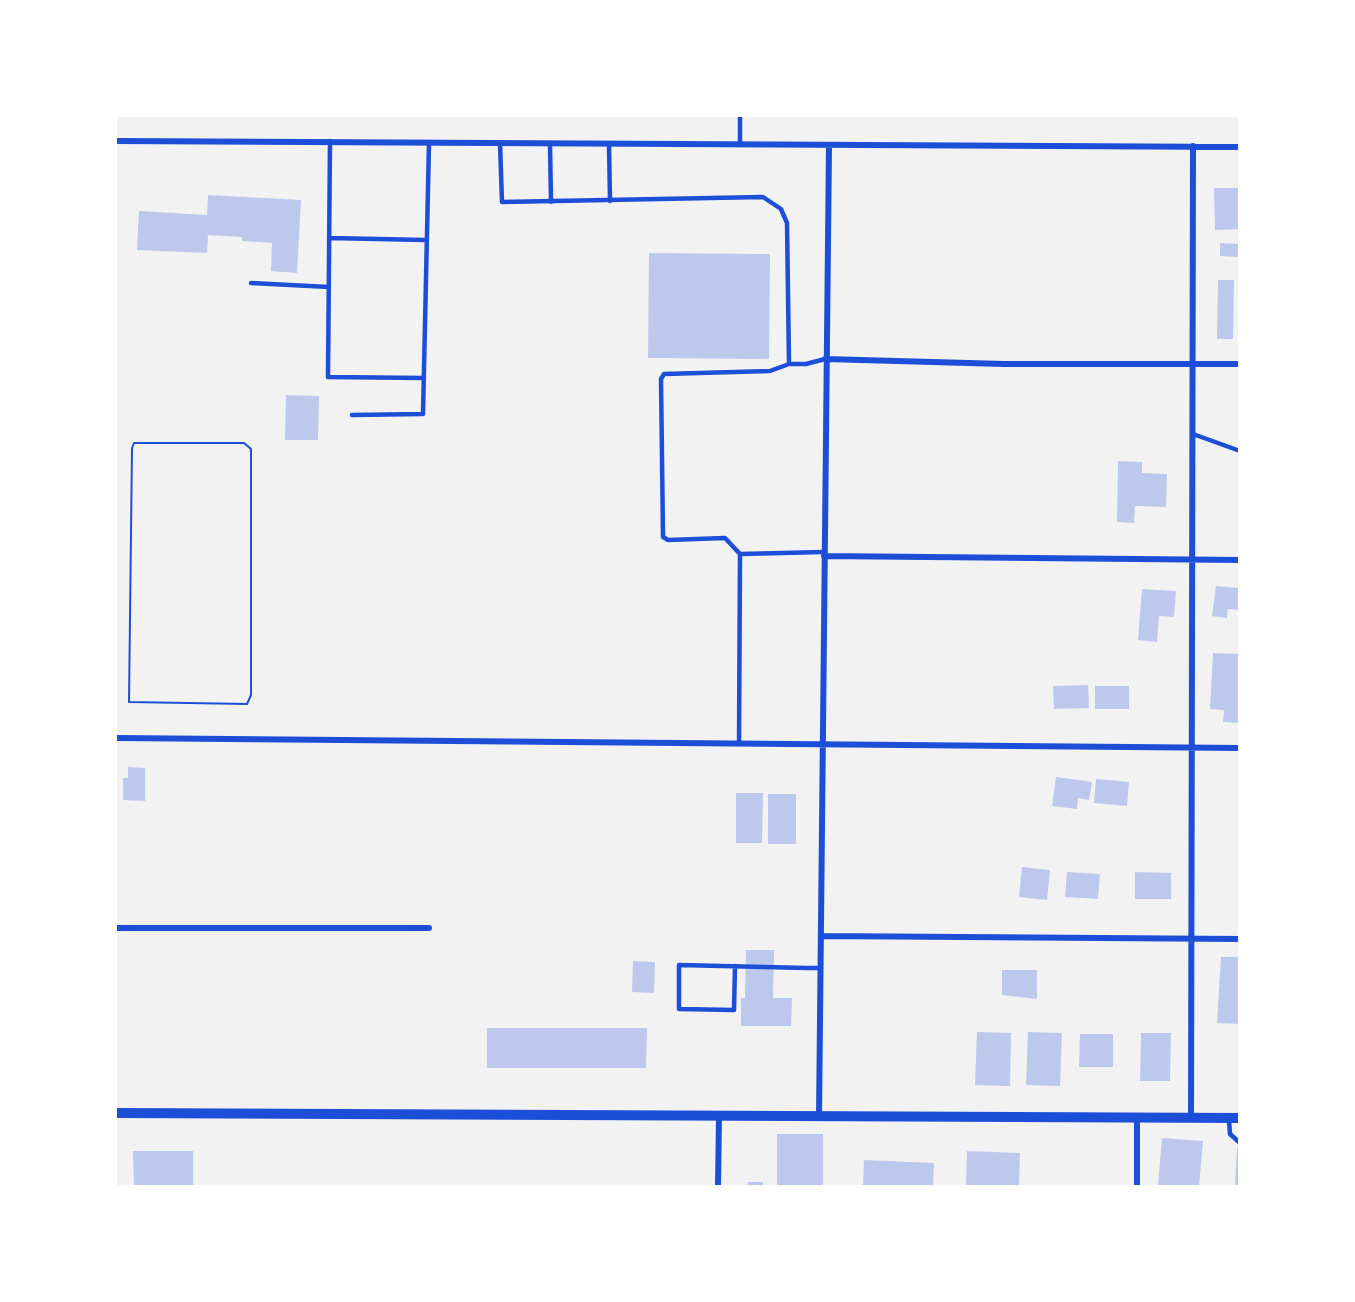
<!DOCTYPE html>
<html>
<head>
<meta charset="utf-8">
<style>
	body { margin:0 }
	#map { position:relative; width:1355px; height:1302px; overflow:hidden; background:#f2f2f2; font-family:Figtree,sans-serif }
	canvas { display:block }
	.frame { position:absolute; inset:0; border:117px solid #fff; pointer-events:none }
</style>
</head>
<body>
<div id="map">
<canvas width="1355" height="1302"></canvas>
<div class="frame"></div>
</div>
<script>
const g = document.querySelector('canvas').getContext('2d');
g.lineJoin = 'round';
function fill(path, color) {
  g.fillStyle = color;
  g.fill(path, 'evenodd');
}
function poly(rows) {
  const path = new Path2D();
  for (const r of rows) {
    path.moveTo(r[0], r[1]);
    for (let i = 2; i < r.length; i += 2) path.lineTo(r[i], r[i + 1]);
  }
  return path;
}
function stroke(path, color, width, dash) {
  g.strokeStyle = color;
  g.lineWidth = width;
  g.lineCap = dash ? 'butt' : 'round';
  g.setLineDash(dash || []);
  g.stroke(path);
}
fill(poly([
	[1214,188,1240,188,1240,229,1215,230],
	[208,195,301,200,297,273,271,271,272,243,242,241,242,237,208,235,207,253,137,250,139,211,207,215],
	[1220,243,1240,244,1240,257,1220,256],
	[649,253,770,254,769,359,648,358],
	[1218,280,1234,280,1233,339,1217,339],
	[286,395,319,396,318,440,285,440],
	[1118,461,1142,462,1142,473,1167,474,1166,507,1135,506,1134,523,1117,522],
	[1216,586,1240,588,1240,610,1228,609,1227,618,1212,616],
	[1142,589,1176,591,1174,617,1159,616,1157,642,1138,640],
	[1213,653,1240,654,1240,723,1223,722,1224,710,1210,709],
	[1088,685,1089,708,1054,709,1053,686],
	[1095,686,1129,686,1129,709,1095,709],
	[128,767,145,768,145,801,123,800,123,778,128,778],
	[1056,777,1092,782,1089,800,1078,798,1077,809,1052,806],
	[1096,779,1129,782,1127,806,1094,803],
	[736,793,763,793,762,843,736,843],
	[768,794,796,794,796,844,768,844],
	[1022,867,1050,870,1047,900,1019,897],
	[1067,872,1100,874,1098,899,1065,897],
	[1135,872,1171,873,1171,899,1135,899],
	[746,950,774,950,773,998,792,998,791,1026,741,1026,741,998,745,998],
	[1221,957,1240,957,1240,1024,1217,1023],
	[633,961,655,962,654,993,632,992],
	[1002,970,1037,970,1037,999,1002,995],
	[487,1028,647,1028,646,1068,487,1068],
	[977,1032,1011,1033,1010,1086,975,1085],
	[1028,1032,1062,1033,1060,1086,1026,1085],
	[1141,1033,1171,1033,1170,1081,1140,1081],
	[1080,1034,1113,1034,1113,1067,1079,1067],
	[777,1134,823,1134,823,1186,777,1186],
	[1162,1138,1203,1141,1199,1186,1158,1186],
	[1237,1148,1240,1148,1240,1186,1235,1186],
	[133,1151,193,1151,193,1186,134,1186],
	[967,1151,1020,1153,1019,1186,966,1186],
	[864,1160,934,1163,933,1186,863,1186],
	[748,1182,763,1182,763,1186,747,1186]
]), '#bdc9ec');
stroke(poly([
	[134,443,244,443,251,449,251,695,247,704,129,702,132,448,134,443]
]), '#1d4ed8', 2);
stroke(poly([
	[740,116,740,145],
	[330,141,328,377,424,378],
	[500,143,502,202,763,197,781,209,787,223,789,364],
	[550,143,551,202],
	[609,144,610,201],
	[329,238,426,240],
	[251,283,329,287],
	[352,415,423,414,429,143],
	[1193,434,1240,451],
	[824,552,740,554,725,538,668,540,663,537,661,379,664,374,770,371,789,364,806,364,825,359],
	[739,744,740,554],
	[735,966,734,1010,679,1009,679,965,807,968,821,968],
	[1229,1120,1230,1134,1240,1143]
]), '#1d4ed8', 4.5);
stroke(poly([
	[116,141,1240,147],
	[825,359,1004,364,1240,364],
	[824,556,1240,560],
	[116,738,1240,748],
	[116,928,429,928],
	[822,936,1240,939],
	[819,1116,829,145],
	[1137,1118,1137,1186],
	[1191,1118,1193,146],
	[718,1186,719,1116]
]), '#1d4ed8', 6);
stroke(poly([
	[116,1113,1240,1118]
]), '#1d4ed8', 10);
</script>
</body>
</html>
